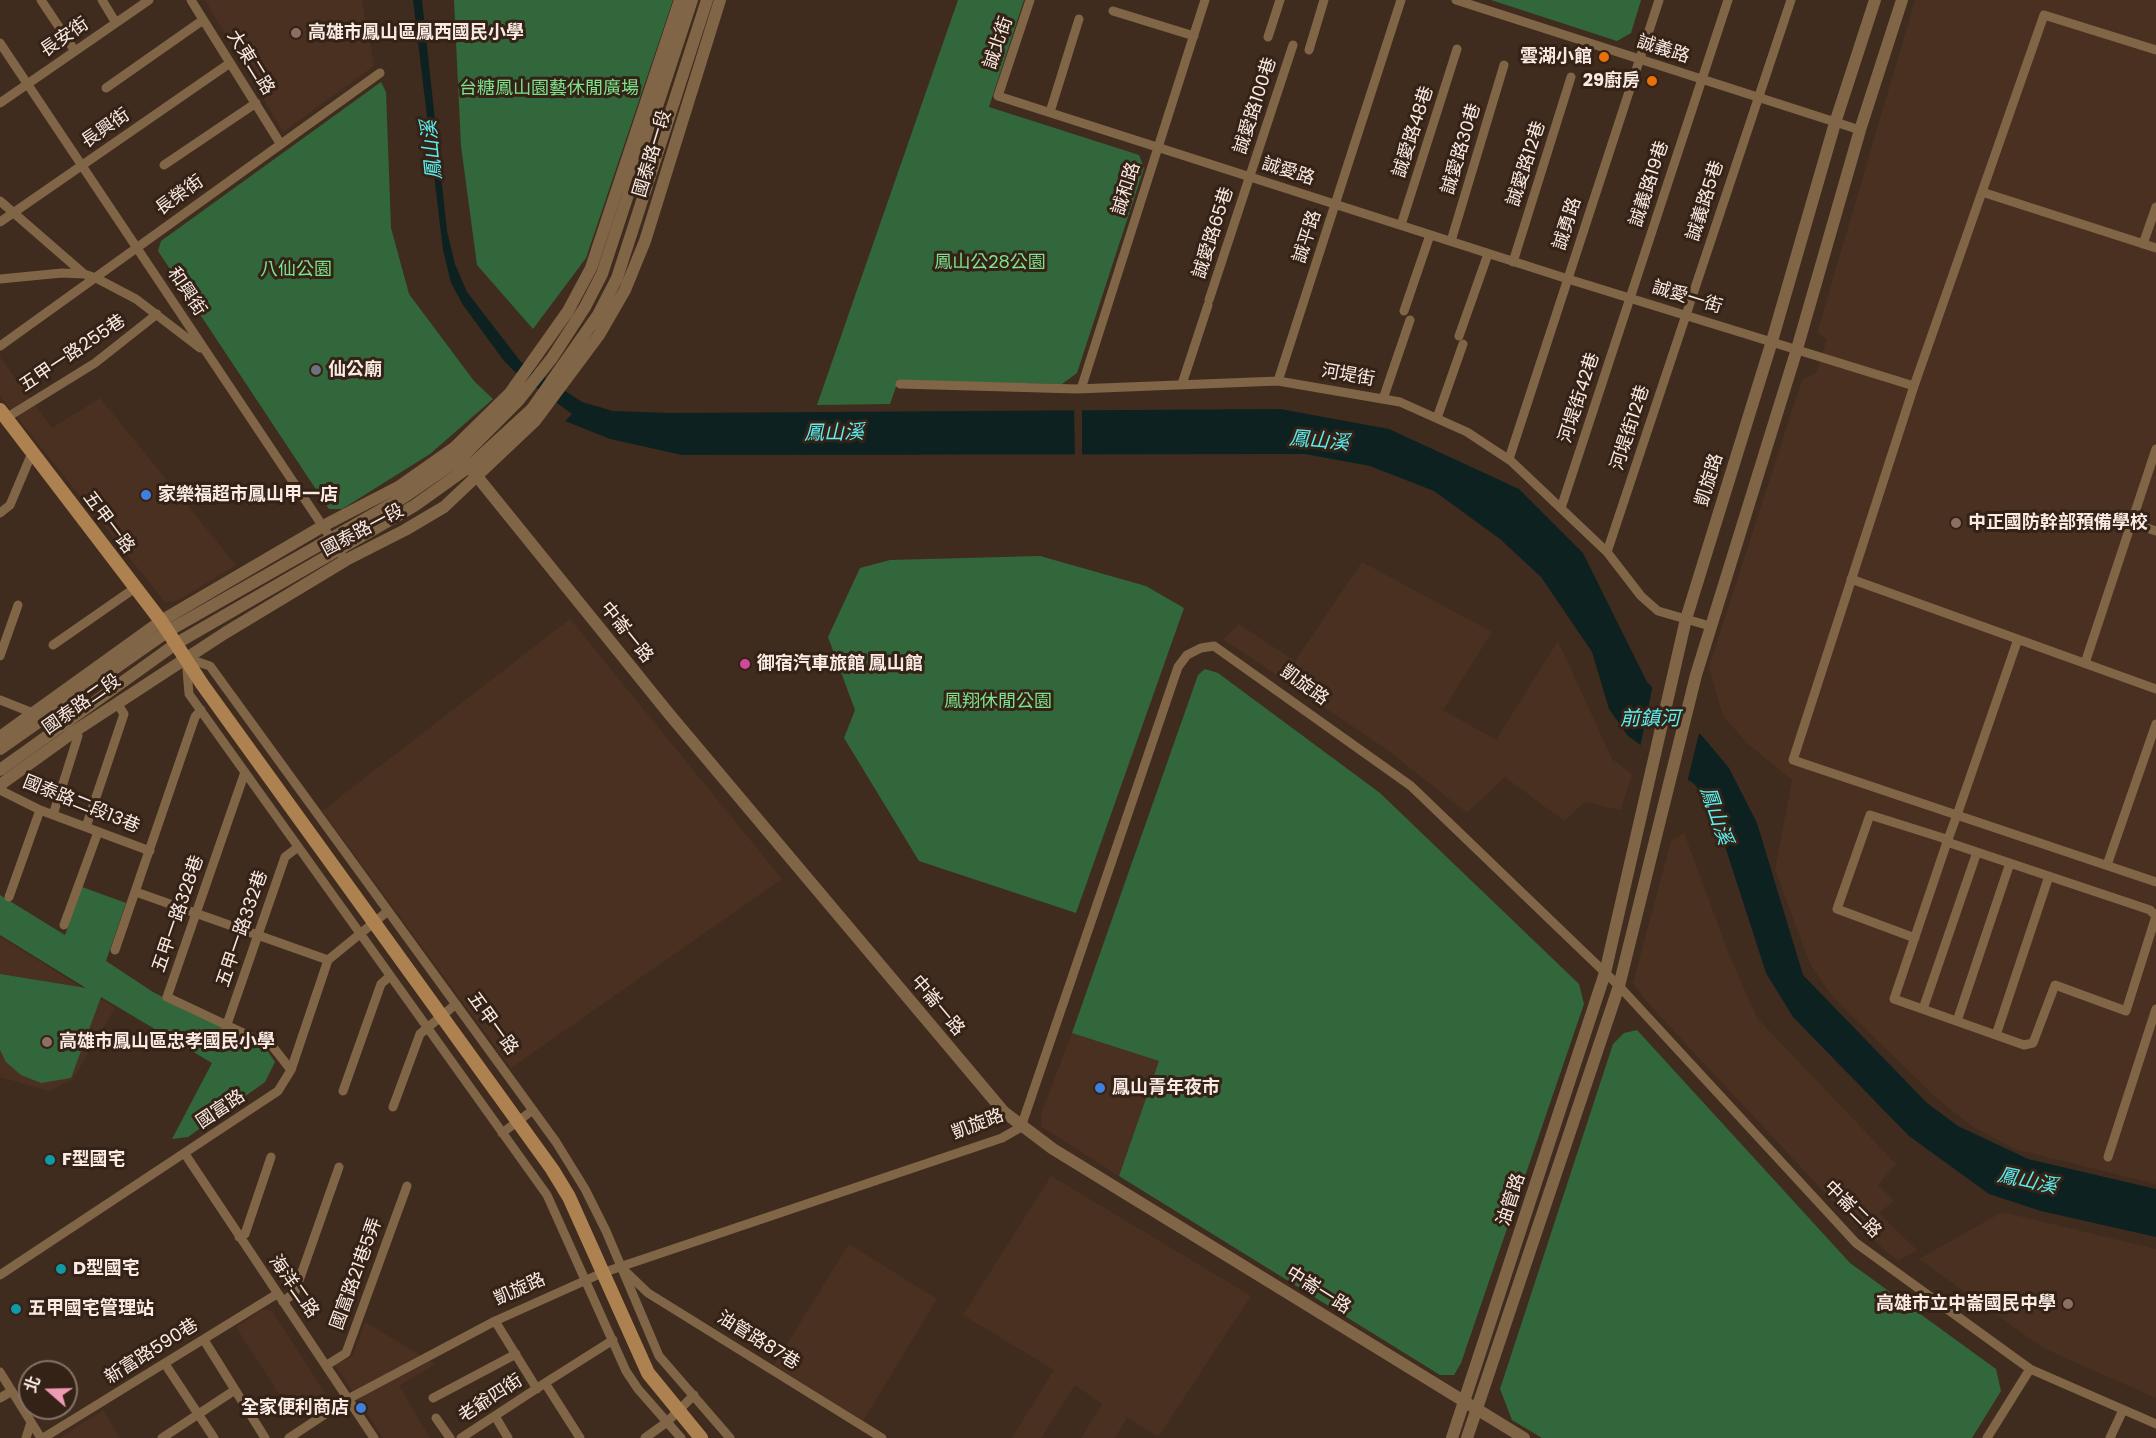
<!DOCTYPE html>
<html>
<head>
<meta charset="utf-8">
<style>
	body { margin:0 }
	#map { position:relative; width:2156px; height:1438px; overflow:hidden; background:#3f2c1f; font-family:Poppins,"Noto Sans TC",sans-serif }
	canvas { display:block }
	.north { position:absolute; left:18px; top:1360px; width:60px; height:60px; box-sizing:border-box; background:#352216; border:2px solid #837268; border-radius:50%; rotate:290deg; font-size:16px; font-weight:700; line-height:24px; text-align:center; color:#f9ebe4 }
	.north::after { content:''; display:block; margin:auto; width:21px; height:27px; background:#f19ab3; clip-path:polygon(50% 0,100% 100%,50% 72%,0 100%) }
</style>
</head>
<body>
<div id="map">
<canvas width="2156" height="1438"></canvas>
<div class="north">北</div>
</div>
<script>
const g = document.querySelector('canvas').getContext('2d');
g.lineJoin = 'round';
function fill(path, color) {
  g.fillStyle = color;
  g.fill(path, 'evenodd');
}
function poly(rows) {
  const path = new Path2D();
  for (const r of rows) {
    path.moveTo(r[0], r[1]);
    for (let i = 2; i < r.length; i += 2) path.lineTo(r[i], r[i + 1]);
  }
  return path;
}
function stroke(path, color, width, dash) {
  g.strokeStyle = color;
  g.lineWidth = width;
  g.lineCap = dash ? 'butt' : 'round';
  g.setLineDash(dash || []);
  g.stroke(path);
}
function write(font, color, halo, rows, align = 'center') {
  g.font = font + ' Poppins,"Noto Sans TC",sans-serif';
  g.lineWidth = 6;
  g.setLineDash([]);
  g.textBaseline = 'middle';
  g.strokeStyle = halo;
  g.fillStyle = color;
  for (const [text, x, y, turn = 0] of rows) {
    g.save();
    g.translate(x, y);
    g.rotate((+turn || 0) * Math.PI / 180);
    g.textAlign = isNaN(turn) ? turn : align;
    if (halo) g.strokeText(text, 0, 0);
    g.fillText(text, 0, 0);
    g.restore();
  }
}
fill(poly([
	[205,0,362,0,374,66,283,132],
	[1915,0,2156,0,2156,1184,2015,1149,1973,1127,1935,1097,1832,996,1810,964,1775,870,1792,780,1747,743,1723,716,1709,667,1802,380,1816,373,1827,339,1817,333],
	[0,357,52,428,100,398,236,565,177,601,165,602,0,396],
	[1362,562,1492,632,1443,710,1496,740,1558,641,1612,759,1632,774,1621,810,1585,802,1564,821,1505,777,1467,813,1386,749,1223,639,1239,624,1295,661],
	[570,619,782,879,511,1068,322,811],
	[1684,833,1730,957,1757,1018,1896,1164,1878,1185,1894,1201,1879,1213,1917,1250,1898,1261,1852,1222,1647,1002,1633,983,1671,841],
	[0,937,115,1008,73,1079,49,1091,0,1077],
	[1072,1033,1159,1061,1119,1176,1042,1127,1041,1114],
	[1051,1176,1251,1296,1158,1437,1127,1417,1115,1438,1081,1438,1102,1404,1075,1385,1041,1438,1012,1438,1054,1370,963,1315],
	[2002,1212,2156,1249,2156,1398,2043,1348,1919,1259],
	[849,1244,937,1299,863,1421,774,1365],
	[263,1309,272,1311,325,1393,324,1404,295,1419,236,1327],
	[365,1322,435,1364,399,1386,430,1438,383,1438,335,1365,353,1356],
	[103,1410,120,1438,60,1438]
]), '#4a3020');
fill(poly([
	[454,0,673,0,586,258,533,329,477,265,461,146],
	[958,0,1024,0,989,107,1139,155,1144,168,1077,373,1062,384,898,381,890,404,817,405],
	[1491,0,1641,0,1631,33,1617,41],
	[381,82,386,92,391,228,409,294,474,381,493,399,430,454,342,509,329,509,158,251,161,241],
	[1040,556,1146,586,1184,608,1076,913,919,861,844,738,855,710,828,637,860,568,890,560],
	[1205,669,1218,673,1380,793,1579,984,1584,1004,1461,1363,1454,1375,1440,1375,1119,1176,1159,1061,1072,1033,1198,675],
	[82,887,126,903,106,961,153,992,267,1050,275,1062,265,1082,188,1137,172,1139,212,1063,101,997,71,1078,41,1083,21,1075,6,1062,0,1050,0,974,86,988,0,935,0,895,65,935],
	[1637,1030,1850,1263,1996,1369,2001,1391,1972,1438,1542,1438,1512,1420,1500,1389,1613,1044,1624,1033]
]), '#32673b');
fill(poly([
	[413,0,422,0,447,231,455,264,467,292,521,362,582,402,613,411,670,413,1280,409,1389,429,1519,489,1583,553,1647,682,1703,737,1729,768,1757,823,1803,975,1927,1103,1958,1126,2028,1159,2156,1189,2156,1237,2041,1211,1989,1194,1909,1136,1793,1017,1766,973,1712,806,1694,784,1628,736,1609,709,1592,652,1541,577,1500,539,1434,491,1370,466,1305,454,682,455,610,439,565,421,572,414,515,372,504,361,463,305,451,283,443,250]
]), '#0e2121');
fill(poly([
	[1074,409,1082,409,1082,458,1075,458],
	[1653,684,1700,729,1687,783,1640,748]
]), '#3f2c1f');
stroke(poly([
	[41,0,75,51],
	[102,0,116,23],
	[191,0,280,143],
	[1030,0,998,96,1568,279,1914,386],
	[1456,0,1860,130],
	[1113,11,1194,36],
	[1268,37,1280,0],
	[0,43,342,555],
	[1309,50,1324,0],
	[2156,50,2044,15,1914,386,1793,760,2156,882],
	[106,88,203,20],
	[0,103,149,0],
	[1050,112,1079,19],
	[164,165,256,103],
	[1982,192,2156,248],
	[0,201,84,274],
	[0,222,230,63],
	[1401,225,1457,49],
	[1451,241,1504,65],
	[2143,244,2156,207],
	[1513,262,1571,77],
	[0,279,62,273,84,274,96,278,136,299,200,348],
	[1209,300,1293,45],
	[1404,311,1430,235],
	[1459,336,1488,254],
	[0,346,380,73],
	[1278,381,1401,0],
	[900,384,1077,389,1278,381,1400,402,1467,432,1511,461,1607,552,1641,596,1658,611,1710,626],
	[1182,384,1208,305],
	[1081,389,1205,0],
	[1383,399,1410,320],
	[6,418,95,363,157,314],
	[1437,418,1463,344],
	[1509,459,1659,0],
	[1561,508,1728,0],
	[0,513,10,505,32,453],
	[2132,523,2156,531],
	[1607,552,1791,0],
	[1851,579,2156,689],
	[53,645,135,588],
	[0,656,18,605],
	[2085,663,2156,449],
	[0,700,63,725,78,736,53,815],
	[245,772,167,997,273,1047,291,1070],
	[0,790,40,810,150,851],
	[86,827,124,714,117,703],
	[2107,865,2156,724],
	[136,892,328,960],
	[9,897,40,810],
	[64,925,98,832],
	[1915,938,1837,909,1870,815,1943,838,1947,842,2150,910,2156,916,2126,1011,2055,985,2033,1043,2024,1045,1894,999,1947,842,1957,815,2018,639],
	[115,950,195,717,201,710],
	[1923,1009,1977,852],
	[1957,1021,2010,863],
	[226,1027,285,857,298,847],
	[1996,1035,2049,876],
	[343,1091,381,984,390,976],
	[393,1107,420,1034,456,1004],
	[502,1133,533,1110],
	[185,1154,374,1438],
	[2108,1157,2156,1009],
	[239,1237,245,1234,271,1157],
	[626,1272,648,1293,882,1438],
	[0,1275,278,1091,291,1070,328,960,388,911],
	[283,1302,295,1292,339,1167],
	[495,1321,537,1389],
	[204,1340,265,1438],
	[165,1364,214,1438],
	[327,1365,346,1353,407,1186],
	[0,1372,41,1438],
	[545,1383,613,1340],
	[0,1398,12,1391],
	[433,1398,516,1354],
	[495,1416,508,1438],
	[436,1418,450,1438],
	[26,1438,31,1422],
	[43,1438,277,1294],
	[162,1438,235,1390],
	[289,1438,348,1399,495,1321,602,1273,1002,1138,1021,1127,1178,667,1187,655,1201,648,1214,646,1411,786,1619,986,1856,1243,2030,1369,2156,1424],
	[461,1438,545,1383,580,1438],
	[645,1438,667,1422,694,1395],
	[681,1438,638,1389,626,1371,547,1195,189,694,186,658,210,666,556,1142,585,1189,606,1231,659,1356,730,1438],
	[1987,1438,2030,1369],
	[2110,1438,2123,1410]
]), '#816547', 9);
stroke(poly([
	[454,448,670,715,1004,1112,1053,1149,1524,1438],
	[0,737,161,621,323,526,400,486,454,448,510,393,568,311,591,268,680,0],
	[0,749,168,631,404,497,462,457,518,401,552,358,585,307,602,274,692,0],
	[0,770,177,643,414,506,470,466,532,409,598,315,617,278,707,0],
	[0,785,75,731,225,633,346,560,405,530,444,507,535,421,599,335,625,290,645,241,720,0],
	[1452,1438,1605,973,1686,619,1772,341,1835,123,1875,0],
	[1467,1438,1619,986,1696,675,1797,349,1860,130,1902,0]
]), '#816547', 12);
stroke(poly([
	[0,410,161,621,202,684,552,1169,569,1197,648,1373,701,1438]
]), '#ad8250', 14);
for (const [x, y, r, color] of [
	[296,33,6,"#8d6e63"],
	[1604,57,6,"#e8710a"],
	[1652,81,6,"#e8710a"],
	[316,370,6,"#6b7280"],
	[146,495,6,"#3f7fe0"],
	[1956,523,6,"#8d6e63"],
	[745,664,6,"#d1479c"],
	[47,1042,6,"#8d6e63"],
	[1100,1088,6,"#3f7fe0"],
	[50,1160,6,"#0f9aa8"],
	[61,1269,6,"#0f9aa8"],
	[2068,1304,6,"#8d6e63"],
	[16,1309,6,"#0f9aa8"],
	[361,1408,6,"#3f7fe0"]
]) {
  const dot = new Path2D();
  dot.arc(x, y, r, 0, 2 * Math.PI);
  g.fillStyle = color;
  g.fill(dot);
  stroke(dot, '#352216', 2);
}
write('bold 18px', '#f9ebe4', '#352216', [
	["高雄市鳳山區鳳西國民小學",308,33],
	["雲湖小館",1592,57,"right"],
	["29廚房",1640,81,"right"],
	["仙公廟",328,370],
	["家樂福超市鳳山甲一店",158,495],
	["中正國防幹部預備學校",1968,523],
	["御宿汽車旅館 鳳山館",757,664],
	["高雄市鳳山區忠孝國民小學",59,1042],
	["鳳山青年夜市",1112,1088],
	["F型國宅",62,1160],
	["D型國宅",73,1269],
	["高雄市立中崙國民中學",2056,1304,"right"],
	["五甲國宅管理站",28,1309],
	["全家便利商店",349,1408,"right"]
], 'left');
write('18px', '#f9ebe4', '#352216', [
	["長安街",65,38,-35],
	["誠北街",999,43,-71],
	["誠義路",1663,50,18],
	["大東二路",250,63,58],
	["誠愛路100巷",1256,106,-72],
	["長興街",106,129,-35],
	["誠愛路48巷",1414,132,-72],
	["誠愛路30巷",1462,149,-73],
	["國泰路一段",653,154,-73],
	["誠愛路12巷",1527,164,-72],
	["誠愛路",1288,172,18],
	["誠義路19巷",1650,184,-72],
	["誠和路",1127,189,-72],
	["長榮街",180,196,-36],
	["誠義路5巷",1706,201,-72],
	["誠勇路",1568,224,-72],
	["誠愛路65巷",1214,233,-72],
	["誠平路",1308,237,-72],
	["和興街",186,292,56],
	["誠愛一街",1687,298,17],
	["五甲一路255巷",73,354,-34],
	["河堤街",1348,376,10],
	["河堤街42巷",1580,398,-72],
	["河堤街12巷",1631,428,-72],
	["凱旋路",1710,480,-73],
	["五甲一路",108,523,53],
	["國泰路一段",363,531,-28],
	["中崙一路",626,633,51],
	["凱旋路",1304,686,36],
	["國泰路二段",82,705,-35],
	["國泰路二段13巷",81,805,22],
	["五甲一路328巷",179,914,-71],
	["五甲一路332巷",243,929,-71],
	["中崙一路",937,1006,50],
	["五甲一路",492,1024,54],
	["國富路",221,1110,-34],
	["凱旋路",978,1125,-21],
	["油管路",1512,1200,-72],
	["中崙二路",1852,1210,45],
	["國富路21巷5弄",357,1274,-70],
	["海洋二路",293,1287,55],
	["凱旋路",520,1290,-24],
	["中崙一路",1318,1291,32],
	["油管路87巷",758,1341,32],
	["新富路590巷",152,1352,-32],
	["老爺四街",491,1399,-33]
]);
write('18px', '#7be38d', '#352216', [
	["台糖鳳山園藝休閒廣場",549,89],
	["鳳山公28公園",990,263],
	["八仙公園",296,270],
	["鳳翔休閒公園",998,702]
]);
write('italic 20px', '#5beef0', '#352216', [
	["鳳山溪",433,150,-96],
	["鳳山溪",834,434,-1],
	["鳳山溪",1319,442,5],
	["前鎮河",1650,720],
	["鳳山溪",1715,816,71],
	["鳳山溪",2027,1182,12]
]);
</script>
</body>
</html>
